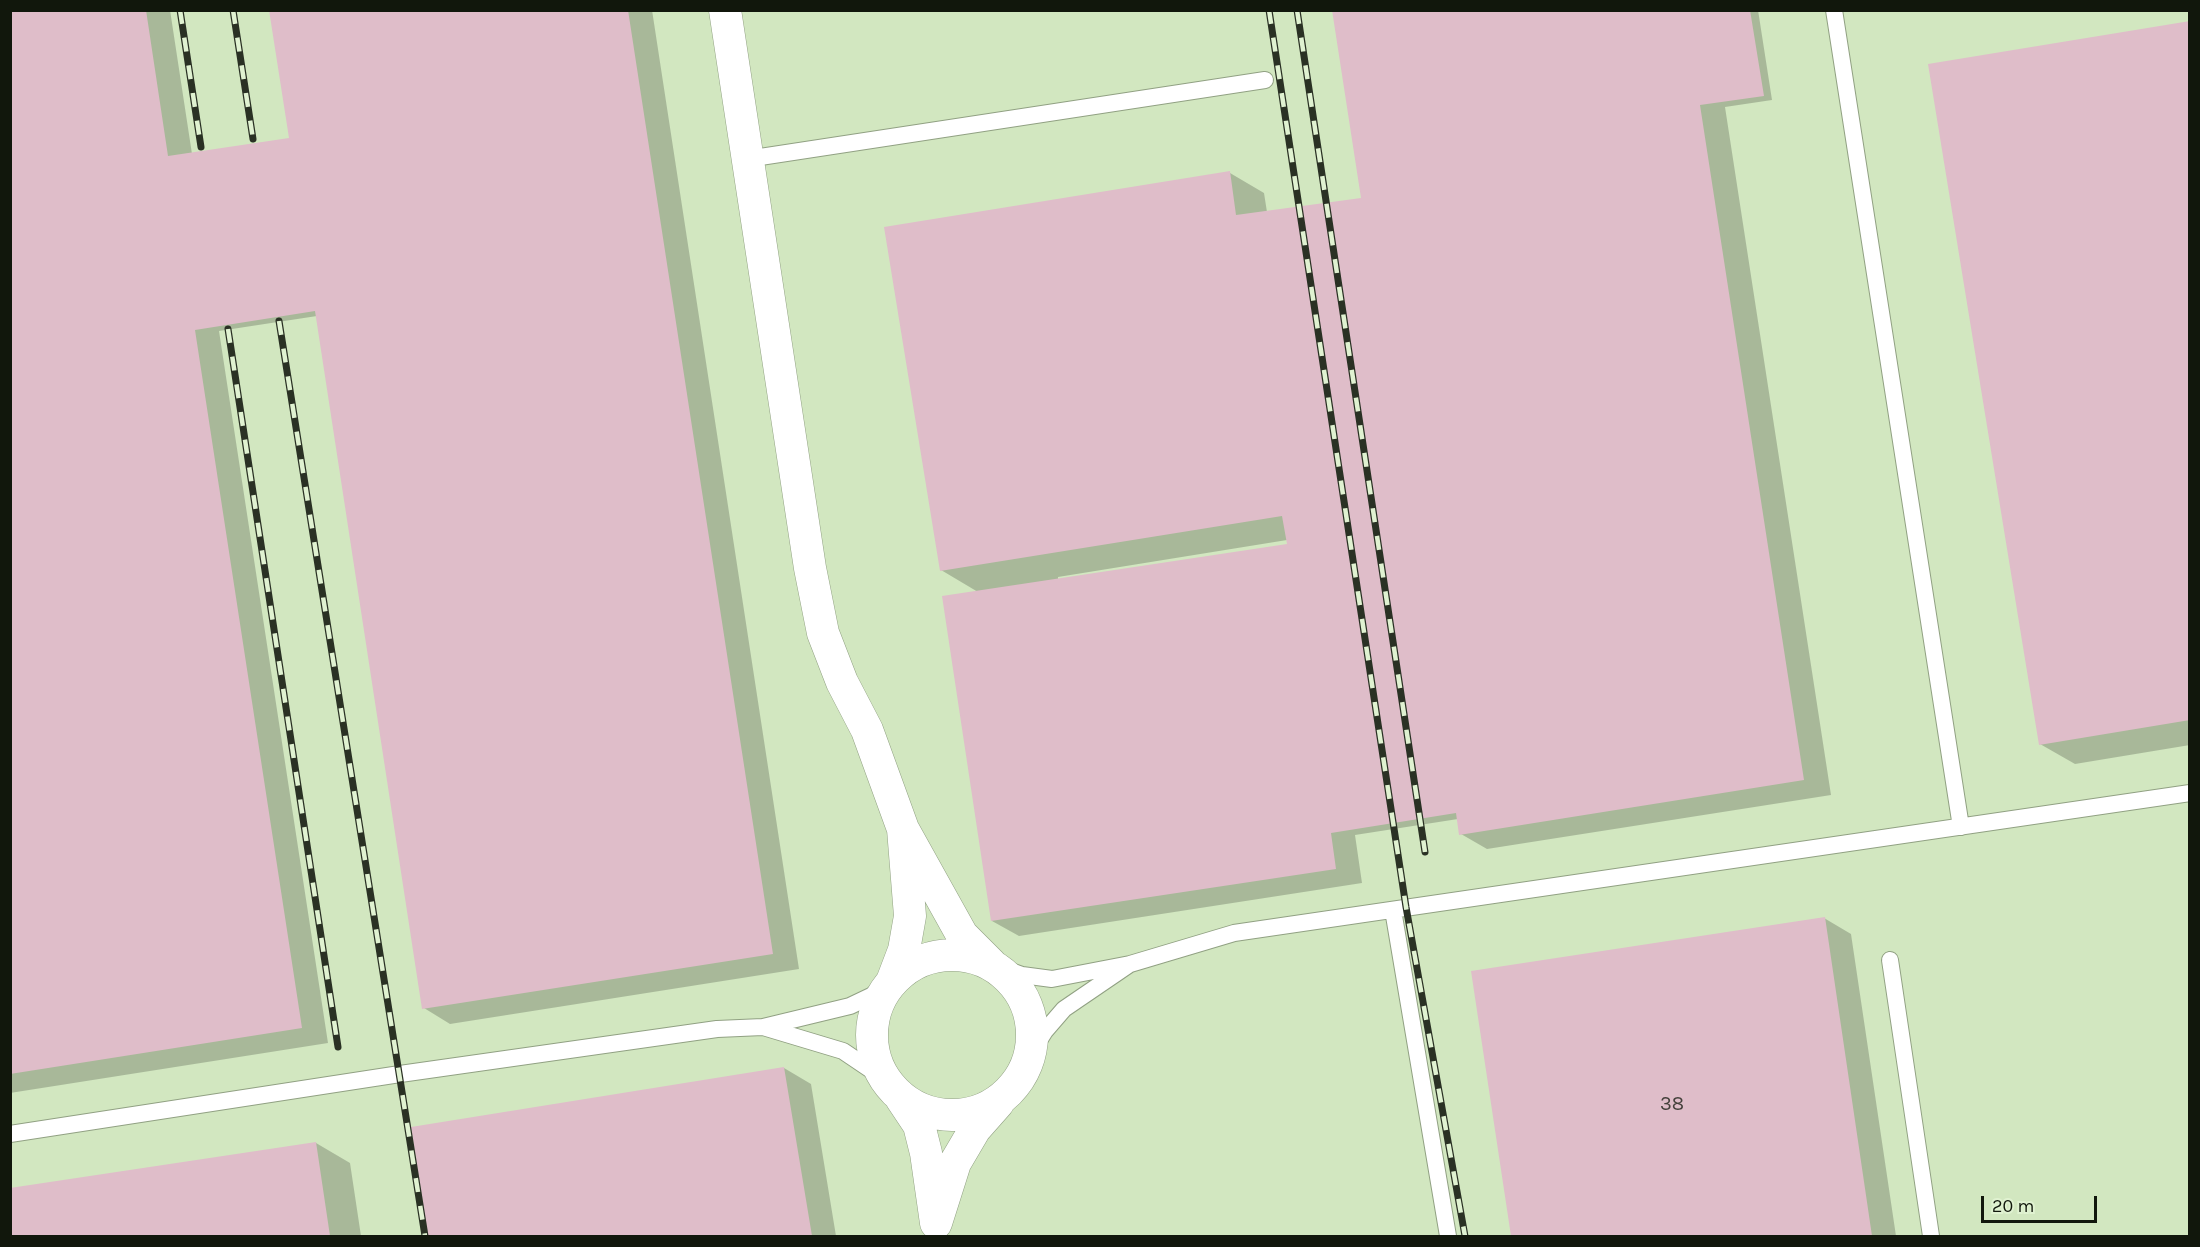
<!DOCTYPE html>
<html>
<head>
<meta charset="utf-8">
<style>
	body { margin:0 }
	#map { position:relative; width:2200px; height:1247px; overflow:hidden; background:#e0f2d1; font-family:Karla,sans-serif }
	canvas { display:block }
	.frame { position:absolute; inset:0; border:12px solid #11170c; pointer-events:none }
	.scale { position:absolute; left:1981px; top:1196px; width:116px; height:27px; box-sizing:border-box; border:3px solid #11170c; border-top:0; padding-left:8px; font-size:18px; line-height:21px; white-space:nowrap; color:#11170c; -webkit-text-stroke:4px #e0f2d1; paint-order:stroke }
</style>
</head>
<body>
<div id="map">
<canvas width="2200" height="1247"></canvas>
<div class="frame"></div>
<div class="scale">20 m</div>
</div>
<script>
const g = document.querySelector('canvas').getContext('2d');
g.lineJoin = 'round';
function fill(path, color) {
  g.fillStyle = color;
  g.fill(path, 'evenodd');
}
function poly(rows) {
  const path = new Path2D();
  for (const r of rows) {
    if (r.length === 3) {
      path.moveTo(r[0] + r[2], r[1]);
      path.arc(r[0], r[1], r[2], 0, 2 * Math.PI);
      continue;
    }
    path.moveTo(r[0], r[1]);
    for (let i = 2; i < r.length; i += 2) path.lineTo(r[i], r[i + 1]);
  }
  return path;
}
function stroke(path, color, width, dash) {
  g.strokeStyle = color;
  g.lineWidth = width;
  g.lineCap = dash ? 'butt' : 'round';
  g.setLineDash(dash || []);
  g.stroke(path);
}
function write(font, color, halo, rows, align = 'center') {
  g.font = font + ' Karla,sans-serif';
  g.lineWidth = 5;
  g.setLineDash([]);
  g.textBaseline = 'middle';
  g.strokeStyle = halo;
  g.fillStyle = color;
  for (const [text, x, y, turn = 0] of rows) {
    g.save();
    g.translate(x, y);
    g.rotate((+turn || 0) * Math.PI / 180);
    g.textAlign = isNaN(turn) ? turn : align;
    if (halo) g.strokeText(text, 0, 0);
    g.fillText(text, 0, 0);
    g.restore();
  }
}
fill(poly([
	[11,11,2189,11,2189,1236,11,1236]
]), '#d2e7c0');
fill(poly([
	[10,10,170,10,192,154,290,139,271,10,652,10,799,969,450,1024,424,1008,317,316,219,331,328,1043,10,1093],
	[1334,10,1758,10,1772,100,1725,107,1831,795,1487,849,1461,834,1458,819,1355,835,1362,883,1019,936,992,921,978,592,941,570,1230,173,1264,193,1267,212,1363,201],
	[1287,540,1288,546,1058,580,1058,577],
	[2190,22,2190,745,2075,764,2040,744],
	[1824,918,1851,934,1896,1236,1513,1236,1473,972],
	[784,1068,811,1084,836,1236,430,1236,413,1128],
	[316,1143,350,1163,361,1236,10,1236,10,1190]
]), '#0003');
fill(poly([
	[10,10,146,10,168,156,289,138,269,10,628,10,773,954,422,1009,315,311,195,330,302,1028,10,1074],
	[1332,10,1750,10,1764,96,1700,105,1804,780,1459,835,1456,813,1331,833,1336,869,991,921,942,596,1287,544,1282,516,940,571,884,227,1230,171,1236,215,1361,198],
	[2190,21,2190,720,2039,745,1928,64],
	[1825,917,1872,1236,1511,1236,1471,971],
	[784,1067,812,1236,428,1236,411,1127],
	[316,1142,330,1236,10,1236,10,1188]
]), '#dfbdc9');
const lane = poly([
	[1834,10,1961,827],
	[747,159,1265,80],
	[1393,910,1448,1236],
	[1890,960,1931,1236],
	[991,964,1022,975,1052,979,1130,964,1064,1009,1045,1031,1030,1055],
	[1130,964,1234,933,2190,793],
	[883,1078,843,1051,763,1027,850,1006,871,996,893,979],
	[10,1134,400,1074,717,1029,763,1027]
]);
const street = poly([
	[725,10,810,568,823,633,842,682,867,730,903,829],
	[952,1035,80],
	[893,979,904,950,910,916,903,829,962,935,991,964],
	[901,1098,919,1125,926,1153,936,1223,955,1163,975,1129,998,1103]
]);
stroke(lane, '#91a183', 18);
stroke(street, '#91a183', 33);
stroke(lane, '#fff', 16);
stroke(street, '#fff', 32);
const rail = poly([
	[180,10,201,147],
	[233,10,253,139],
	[1269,10,1406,907,1465,1236],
	[1297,10,1425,852],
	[279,321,425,1236],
	[228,329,338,1047]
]);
stroke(rail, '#2a3124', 7);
stroke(rail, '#e0f2d1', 4.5, [14]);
write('20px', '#44403b', null, [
	["38",1672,1104]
]);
</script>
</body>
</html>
